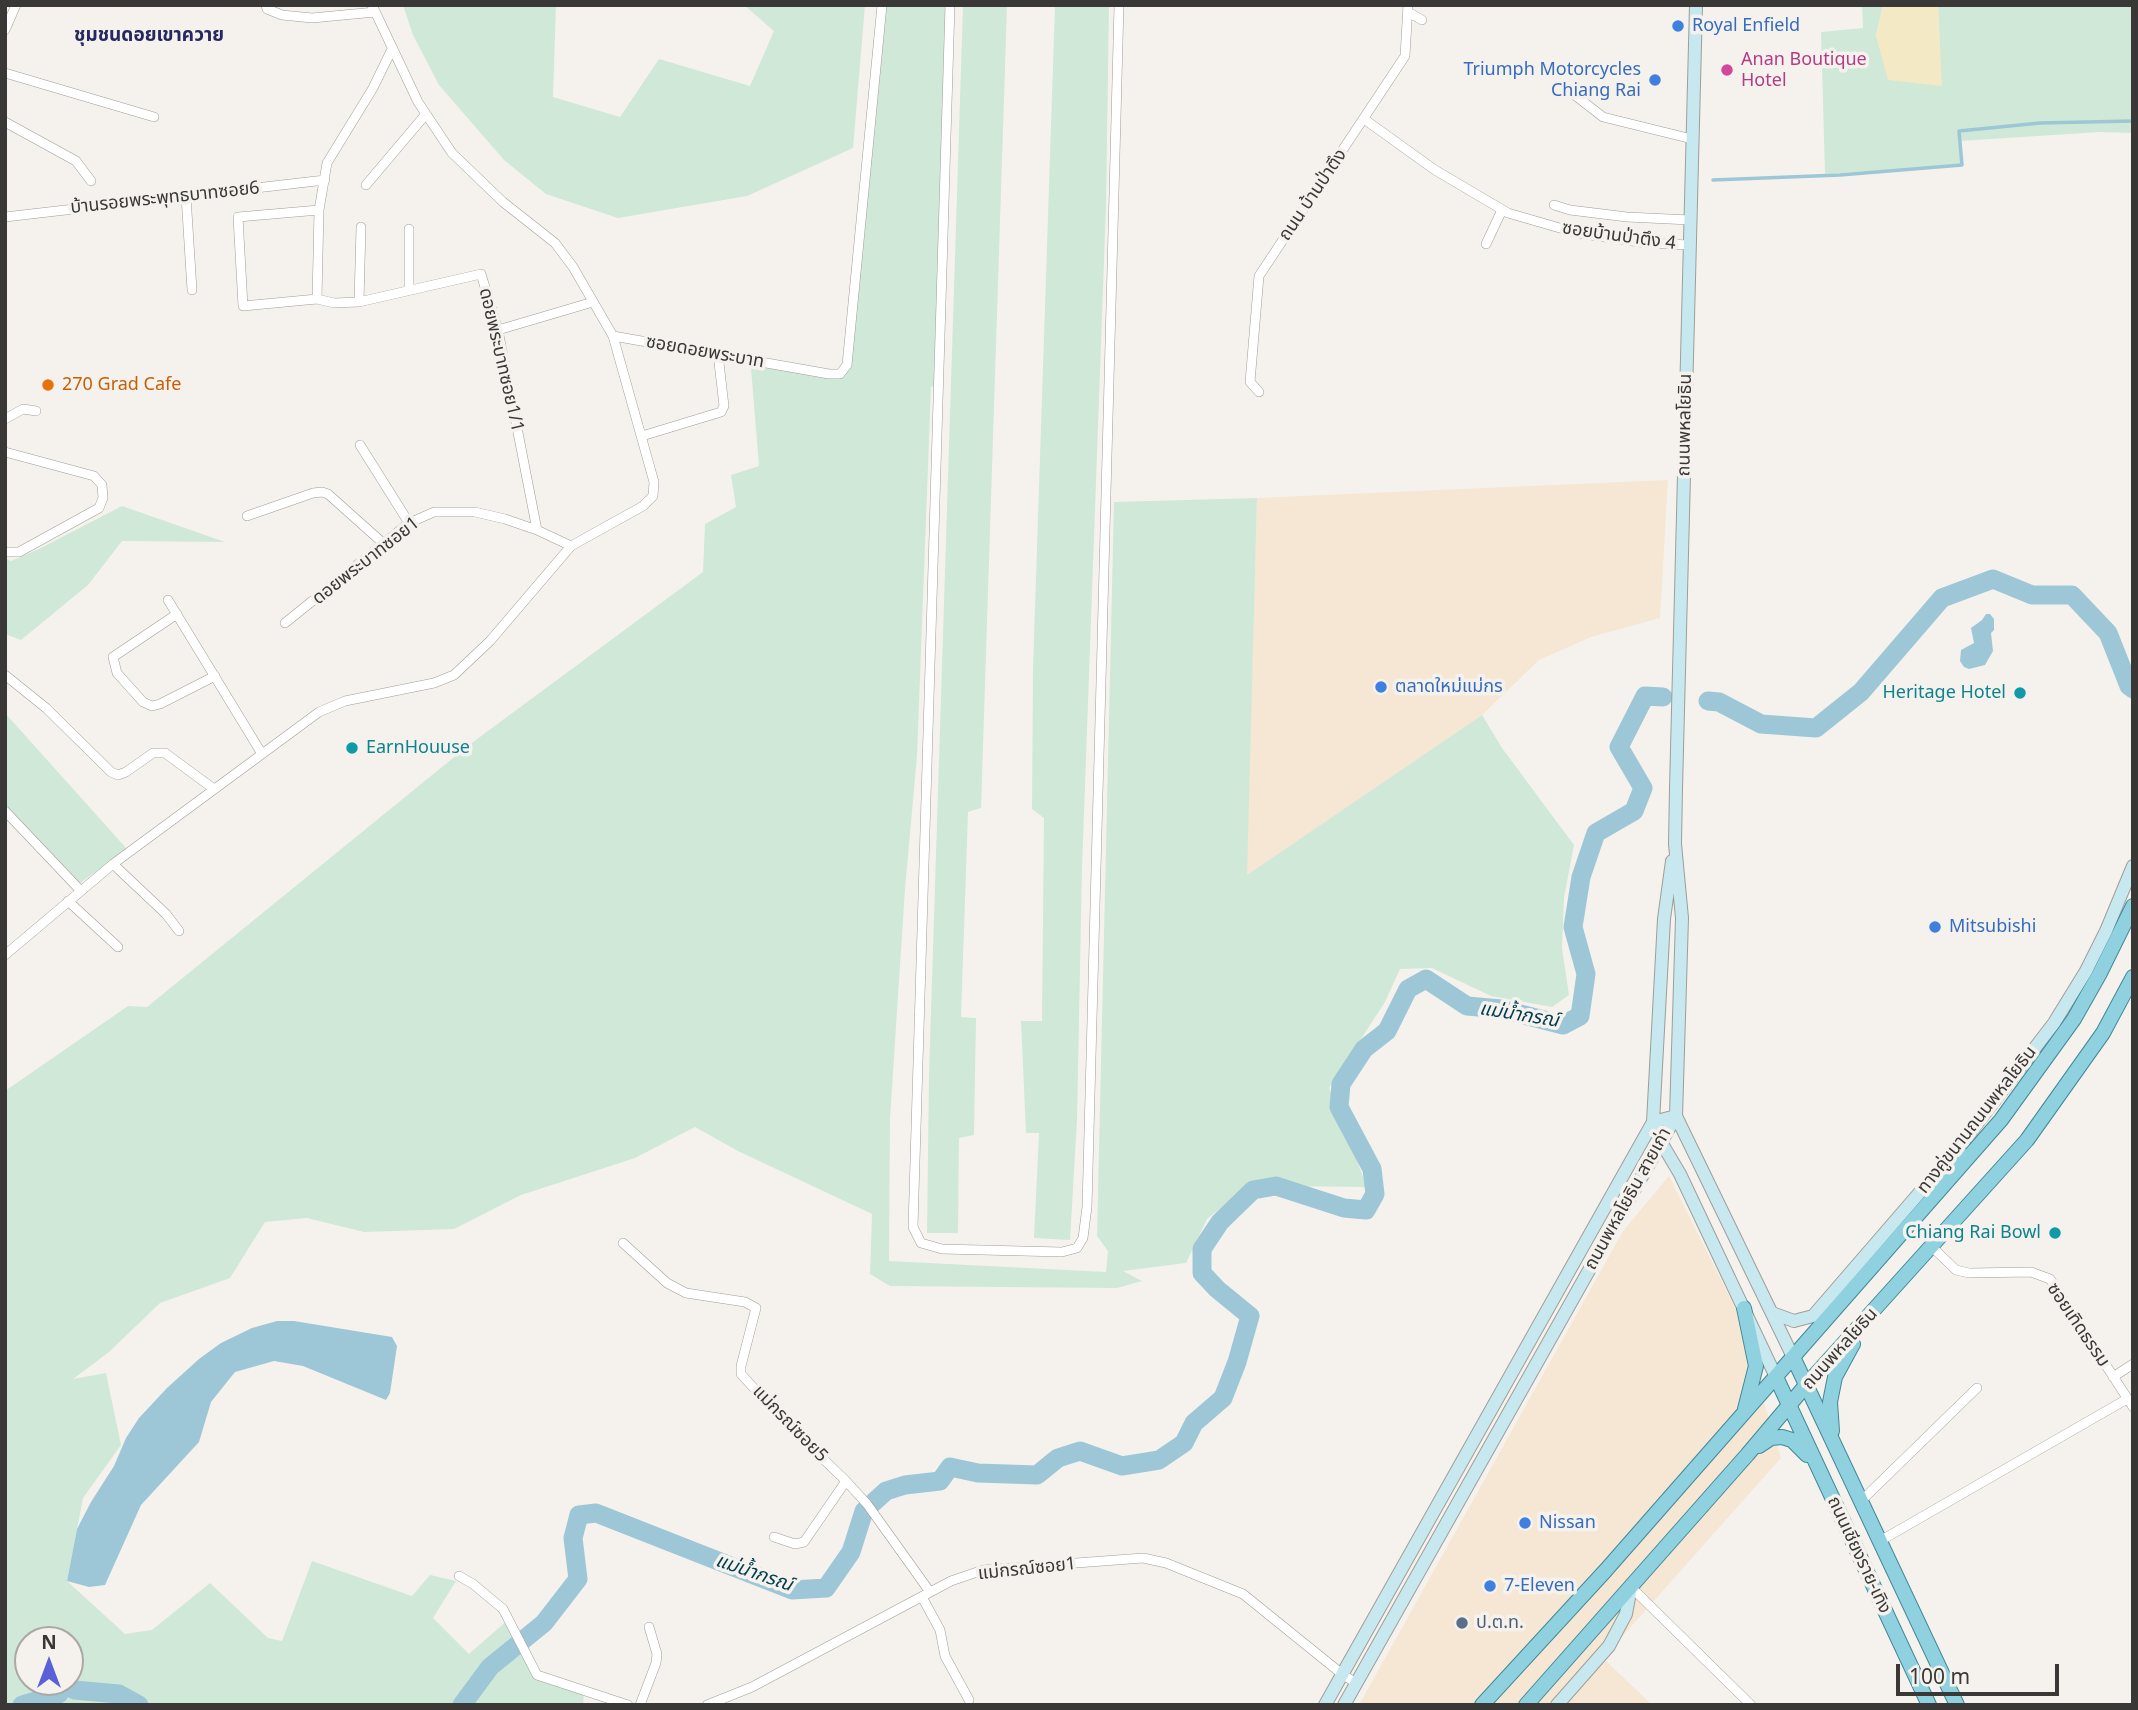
<!DOCTYPE html>
<html>
<head>
<meta charset="utf-8">
<style>
	body { margin:0 }
	#map { position:relative; width:2138px; height:1710px; overflow:hidden; background:#f5f2ed; font-family:"Noto Sans",sans-serif }
	canvas { display:block }
	.frame { position:absolute; inset:0; border:7px solid #393836; pointer-events:none }
	.north { position:absolute; left:14px; top:1626px; width:70px; height:70px; box-sizing:border-box; background:#f5f2ed; border:2px solid #aaa8a4; border-radius:50%; rotate:0deg; font-size:19px; font-weight:700; line-height:28px; text-align:center; color:#393836 }
	.north::after { content:''; display:block; margin:auto; width:24px; height:32px; background:#5b60d8; clip-path:polygon(50% 0,100% 100%,50% 72%,0 100%) }
	.scale { position:absolute; left:1896px; top:1664px; width:163px; height:32px; box-sizing:border-box; border:4px solid #393836; border-top:0; padding-left:9px; font-size:21px; line-height:24px; white-space:nowrap; color:#393836; -webkit-text-stroke:5px #f5f2ed; paint-order:stroke }
</style>
</head>
<body>
<div id="map">
<canvas width="2138" height="1710"></canvas>
<div class="frame"></div>
<div class="north">N</div>
<div class="scale">100 m</div>
</div>
<script>
const g = document.querySelector('canvas').getContext('2d');
g.lineJoin = 'round';
function fill(path, color) {
  g.fillStyle = color;
  g.fill(path, 'evenodd');
}
function poly(rows) {
  const path = new Path2D();
  for (const r of rows) {
    path.moveTo(r[0], r[1]);
    for (let i = 2; i < r.length; i += 2) path.lineTo(r[i], r[i + 1]);
  }
  return path;
}
function stroke(path, color, width, dash) {
  g.strokeStyle = color;
  g.lineWidth = width;
  g.lineCap = dash ? 'butt' : 'round';
  g.setLineDash(dash || []);
  g.stroke(path);
}
function write(font, color, halo, rows, align = 'center') {
  g.font = font + ' "Noto Sans","Noto Sans Thai",sans-serif';
  g.lineWidth = 7;
  g.setLineDash([]);
  g.textBaseline = 'middle';
  g.strokeStyle = halo;
  g.fillStyle = color;
  for (const [text, x, y, turn = 0] of rows) {
    g.save();
    g.translate(x, y);
    g.rotate((+turn || 0) * Math.PI / 180);
    g.textAlign = isNaN(turn) ? turn : align;
    if (halo) g.strokeText(text, 0, 0);
    g.fillText(text, 0, 0);
    g.restore();
  }
}
fill(poly([
	[1668,480,1660,618,1591,637,1539,660,1482,715,1246,876,1257,498],
	[1669,1176,1736,1310,1781,1458,1603,1658,1652,1705,1359,1705,1623,1231]
]), '#f5e7d3');
fill(poly([
	[403,5,556,5,553,97,620,117,659,59,750,86,774,31,744,5,865,5,853,148,747,196,618,218,546,194,504,160,439,85,413,35],
	[882,5,950,5,939,384,931,387,917,756,905,889,890,1118,889,1261,1106,1272,1108,1251,1097,1236,1114,502,1257,498,1247,875,1482,715,1502,748,1574,845,1564,898,1562,948,1569,995,1552,1007,1491,996,1432,968,1400,969,1385,1002,1329,1088,1367,1187,1276,1186,1253,1182,1207,1219,1186,1263,1123,1271,1142,1281,1117,1288,890,1286,870,1274,872,1214,738,1151,695,1127,635,1158,521,1195,454,1229,364,1232,307,1218,265,1222,230,1278,160,1303,109,1352,73,1379,106,1373,121,1445,83,1498,67,1581,125,1634,152,1630,210,1583,268,1638,282,1641,312,1561,412,1596,430,1575,456,1581,433,1618,469,1654,509,1619,519,1650,535,1676,584,1692,583,1705,5,1705,5,1091,128,1006,147,1007,469,745,703,572,705,524,736,507,731,475,759,466,751,368,849,369],
	[28,1640,70,1640,70,1682,28,1682],
	[963,5,1007,5,981,808,968,812,961,1017,976,1018,974,1135,959,1138,958,1233,927,1233,929,1074],
	[1055,5,1109,5,1106,206,1082,868,1077,1120,1070,1240,1034,1238,1039,1133,1026,1133,1021,1021,1042,1021,1044,818,1032,809,1033,668],
	[1862,5,1883,5,1876,36,1941,86,1938,5,2133,5,2133,133,2100,132,1960,141,1962,165,1825,174,1821,32,1863,28],
	[122,506,225,542,122,541,88,585,21,640,5,634,5,558,11,561,39,549],
	[5,713,127,849,76,886,5,811]
]), '#d0e8d7');
fill(poly([
	[1883,5,1938,5,1942,86,1888,80,1876,36]
]), '#f3e9c4');
fill(poly([
	[1986,614,1990,614,1994,619,1994,630,1991,633,1993,651,1985,665,1969,669,1964,667,1960,661,1961,650,1974,643,1971,628,1982,620],
	[277,1321,294,1321,392,1337,397,1346,390,1393,386,1400,303,1366,274,1361,235,1372,211,1402,199,1442,141,1505,105,1585,89,1587,67,1581,77,1529,91,1502,114,1466,126,1438,139,1418,167,1388,199,1359,221,1343,252,1328]
]), '#9dc7d7');
stroke(poly([
	[1713,180,1840,175,1962,165,1959,131,2040,123,2133,121]
]), '#9dc7d7', 3.5);
stroke(poly([
	[1708,701,1719,702,1761,724,1816,728,1861,692,1942,598,1993,579,2032,595,2072,595,2108,633,2129,686,2133,689],
	[74,1690,119,1694,139,1705],
	[22,1705,59,1694],
	[462,1705,490,1667,544,1623,578,1579,573,1538,579,1515,596,1513,792,1590,826,1588,851,1552,864,1511,886,1491,905,1485,940,1481,950,1467,978,1473,1037,1475,1058,1458,1080,1451,1122,1466,1159,1460,1184,1443,1194,1423,1223,1398,1237,1362,1250,1316,1217,1289,1202,1273,1202,1249,1220,1222,1253,1190,1276,1186,1344,1208,1366,1210,1375,1194,1372,1169,1339,1107,1341,1084,1364,1049,1387,1031,1408,989,1426,979,1467,1006,1501,1009,1563,1025,1580,1016,1586,974,1573,927,1581,877,1596,833,1634,811,1643,788,1619,747,1645,696,1663,697]
]), '#9dc7d7', 19);
const street = poly([
	[266,5,267,9,282,15,312,18,375,12],
	[950,5,913,1227,921,1243,942,1249,1062,1252,1077,1248,1083,1238,1087,1207,1119,5],
	[1408,12,1422,20],
	[5,30,16,5],
	[5,73,154,117],
	[1572,93,1603,117,1692,139],
	[1364,119,1435,170,1508,213,1577,233,1646,243,1689,245],
	[5,122,76,161,91,181],
	[366,185,426,114],
	[186,196,192,290],
	[1554,205,1570,210,1627,217,1690,220],
	[319,210,238,217,243,306,317,299,334,303,359,302,481,274,498,330,537,530],
	[5,217,325,180],
	[409,229,409,289],
	[1486,244,1502,210],
	[317,299,319,210,327,163,373,88,392,49],
	[359,302,361,227],
	[498,330,593,302],
	[613,336,829,374,840,374,847,365,882,5],
	[1259,392,1250,382,1259,276,1405,56,1408,5],
	[5,419,23,409,36,411],
	[642,436,721,412,724,406,718,354],
	[360,445,409,523],
	[5,452,94,476,102,485,103,498,99,508,19,552,5,552],
	[247,516,313,493,322,492,328,494,384,544],
	[168,600,262,754],
	[177,614,113,657,117,673,143,702,152,706,160,704,215,676],
	[285,623,409,523,434,512,475,512,505,519,537,530,571,546],
	[5,675,46,708,111,772,118,775,126,772,153,753,165,753,214,789],
	[5,811,80,890],
	[113,864,166,914,179,931],
	[68,901,118,947],
	[5,955,113,864,319,712,345,701,434,683,454,675,490,641,571,546,643,506,653,496,654,482,613,336,573,267,555,243,503,202,452,153,418,102,372,5],
	[623,1243,667,1283,686,1293,745,1302,756,1308,741,1366,741,1374,781,1418,846,1481],
	[1932,1247,1956,1270,1969,1273,2031,1272,2050,1279,2133,1407],
	[2113,1377,2133,1364],
	[1861,1501,1977,1388],
	[774,1537,795,1544,804,1542,846,1481,867,1504,930,1592],
	[1880,1541,2127,1399],
	[459,1576,473,1584,503,1609,537,1675,628,1705],
	[1631,1587,1751,1705],
	[922,1597,940,1630,945,1656,969,1700],
	[640,1705,656,1663,657,1654,649,1627],
	[707,1705,752,1687,951,1581,983,1570,1143,1558,1166,1563,1243,1594,1342,1674,1356,1683]
]);
const secondary = poly([
	[1696,5,1676,788,1675,844,1682,918,1676,1116,1793,1357],
	[1672,861,1664,919,1653,1122,1661,1142,1680,1174,1776,1377],
	[1772,1313,1794,1321,1813,1316,1959,1147,2054,1023,2086,971,2106,931,2133,866],
	[1325,1705,1653,1122,1676,1116],
	[1344,1705,1676,1116],
	[1557,1705,1609,1646,1626,1614,1631,1587]
]);
const primary = poly([
	[1947,1174,1959,1147],
	[1744,1308,1756,1366,1745,1409],
	[1793,1357,1957,1705],
	[1776,1377,1929,1705],
	[1832,1431,1830,1402,1835,1377,1853,1344],
	[1759,1446,1771,1438,1782,1437,1792,1440,1807,1455],
	[1482,1705,1606,1570,2001,1120,2074,1019,2100,973,2133,906],
	[1526,1705,1747,1455,1807,1384,2027,1140,2103,1033,2133,977]
]);
stroke(street, '#a09d98', 10);
stroke(secondary, '#a09d98', 14);
stroke(primary, '#418897', 16);
stroke(street, '#fff', 9);
stroke(secondary, '#c8e8ef', 12);
stroke(primary, '#90d1e0', 14);
for (const [x, y, r, color] of [
	[1678,26,7,"#3f7fe0"],
	[1727,70,7,"#d1479c"],
	[1655,80,7,"#3f7fe0"],
	[48,385,7,"#e8710a"],
	[1381,687,7,"#3f7fe0"],
	[2020,693,7,"#0f9aa8"],
	[352,748,7,"#0f9aa8"],
	[1935,927,7,"#3f7fe0"],
	[2055,1233,7,"#0f9aa8"],
	[1525,1523,7,"#3f7fe0"],
	[1490,1586,7,"#3f7fe0"],
	[1462,1623,7,"#5c6f8a"]
]) {
  const dot = new Path2D();
  dot.arc(x, y, r, 0, 2 * Math.PI);
  g.fillStyle = color;
  g.fill(dot);
  stroke(dot, '#f5f2ed', 2.5);
}
write('18px', '#366cbe', '#f5f2ed', [
	["Royal Enfield",1692,26],
	["Triumph Motorcycles",1641,70,"right"],
	["Chiang Rai",1641,91,"right"],
	["ตลาดใหม่แม่กร",1395,687],
	["Mitsubishi",1949,927],
	["Nissan",1539,1523],
	["7-Eleven",1504,1586]
], 'left');
write('18px', '#b23c85', '#f5f2ed', [
	["Anan Boutique",1741,60],
	["Hotel",1741,81]
], 'left');
write('18px', '#393836', '#f5f2ed', [
	["ถนน บ้านป่าตึง",1313,195,-56],
	["บ้านรอยพระพุทธบาทซอย6",165,198,-6],
	["ซอยบ้านป่าตึง 4",1619,236,8],
	["ซอยดอยพระบาท",705,352,10],
	["ดอยพระบาทซอย1/1",501,360,77],
	["ถนนพหลโยธิน",1685,425,-89],
	["ดอยพระบาทซอย1",366,561,-38],
	["ทางคู่ขนานถนนพหลโยธิน",1977,1120,-52],
	["ถนนพหลโยธิน สายเก่า",1628,1199,-61],
	["ซอยเทิดธรรม",2078,1325,56],
	["ถนนพหลโยธิน",1840,1349,-48],
	["แม่กรณ์ซอย5",790,1424,46],
	["ถนนเชียงราย-เทิง",1859,1555,65],
	["แม่กรณ์ซอย1",1027,1569,-6]
]);
write('18px', '#c56008', '#f5f2ed', [
	["270 Grad Cafe",62,385]
], 'left');
write('18px', '#0d838f', '#f5f2ed', [
	["Heritage Hotel",2006,693],
	["EarnHouuse",366,748,"left"],
	["Chiang Rai Bowl",2041,1233]
], 'right');
write('18px', '#4e5e75', '#f5f2ed', [
	["ป.ต.ท.",1476,1623]
], 'left');
write('bold 19px', '#252861', '#f5f2ed', [
	["ชุมชนดอยเขาควาย",149,36]
]);
write('italic 19px', '#003c4e', '#f5f2ed', [
	["แม่น้ำกรณ์",1519,1015,9],
	["แม่น้ำกรณ์",754,1573,19]
]);
</script>
</body>
</html>
